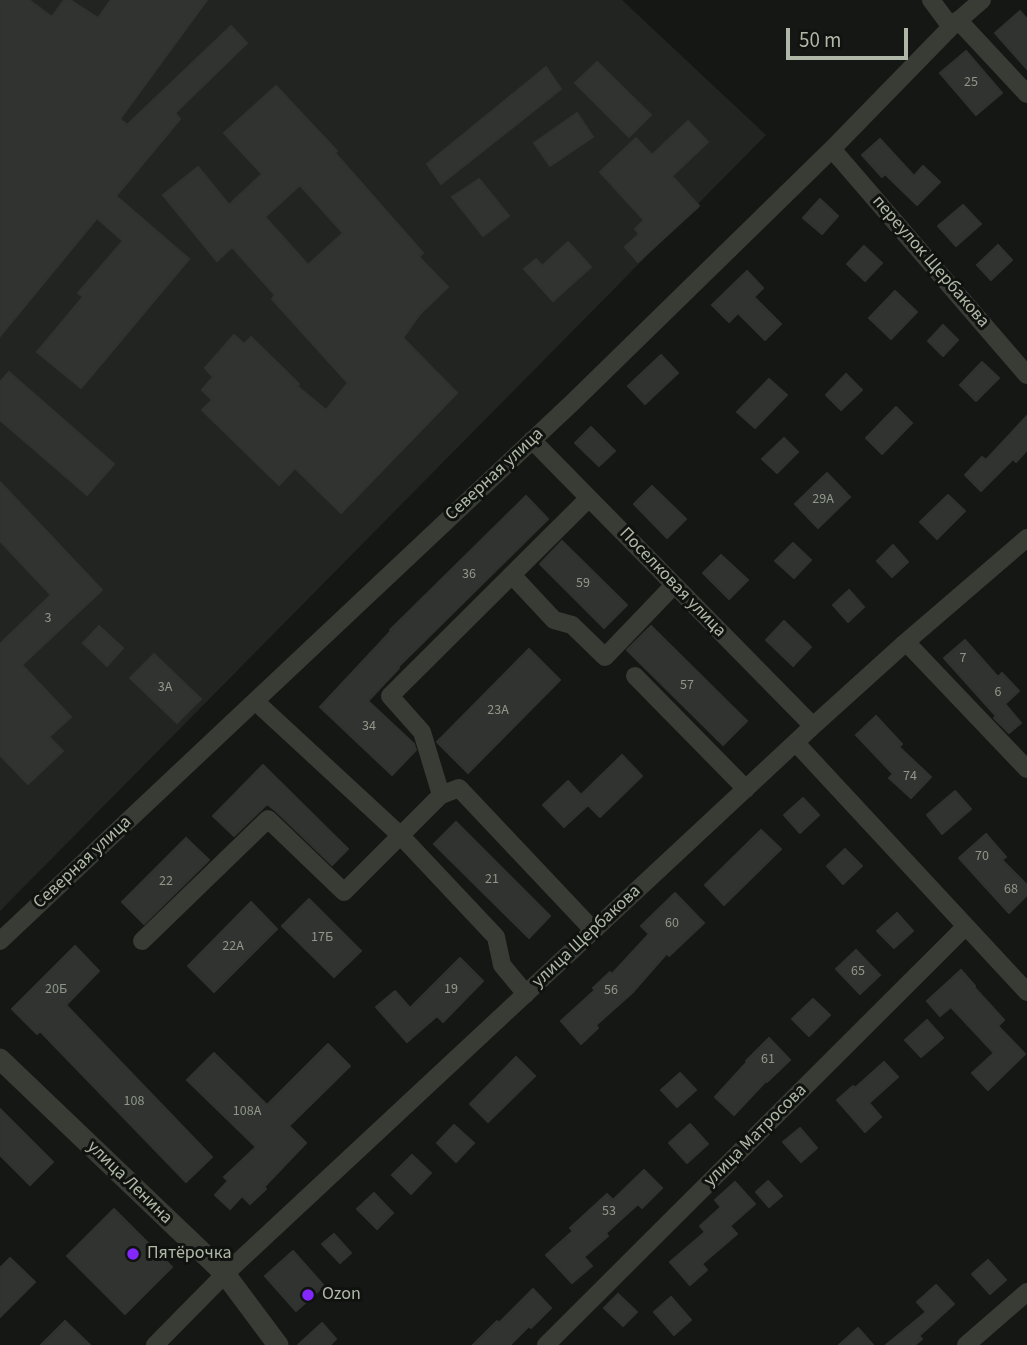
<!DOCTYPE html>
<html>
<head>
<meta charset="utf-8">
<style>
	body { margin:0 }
	#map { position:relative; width:1027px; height:1345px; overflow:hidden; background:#151715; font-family:"Source Sans 3",sans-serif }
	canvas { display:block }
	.scale { position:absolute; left:786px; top:28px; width:122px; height:32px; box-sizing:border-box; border:4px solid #afb8a6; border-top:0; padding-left:9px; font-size:21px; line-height:24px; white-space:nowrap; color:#afb8a6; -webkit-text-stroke:5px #101210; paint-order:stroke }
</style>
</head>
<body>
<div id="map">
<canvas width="1027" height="1345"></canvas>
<div class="scale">50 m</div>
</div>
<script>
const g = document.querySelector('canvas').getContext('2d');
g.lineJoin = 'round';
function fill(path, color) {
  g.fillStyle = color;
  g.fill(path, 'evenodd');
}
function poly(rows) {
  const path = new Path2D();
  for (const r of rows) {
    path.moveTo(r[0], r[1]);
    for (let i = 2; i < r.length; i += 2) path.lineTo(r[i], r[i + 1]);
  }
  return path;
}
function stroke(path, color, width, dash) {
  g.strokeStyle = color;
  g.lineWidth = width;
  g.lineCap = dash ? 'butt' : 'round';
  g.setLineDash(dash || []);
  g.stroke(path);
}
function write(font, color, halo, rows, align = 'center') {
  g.font = font + ' "Source Sans 3",sans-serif';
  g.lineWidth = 6;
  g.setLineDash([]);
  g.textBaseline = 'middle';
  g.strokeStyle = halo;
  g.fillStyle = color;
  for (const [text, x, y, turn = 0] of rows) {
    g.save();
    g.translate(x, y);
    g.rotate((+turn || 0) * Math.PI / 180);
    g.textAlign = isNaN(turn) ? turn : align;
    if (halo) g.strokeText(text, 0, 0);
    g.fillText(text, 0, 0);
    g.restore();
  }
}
fill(poly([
	[0,0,622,0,766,135,0,911]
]), '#212421');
const building = poly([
	[0,0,29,0,52,17,64,0,70,0,98,18,111,0,207,0,120,119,127,125,231,26,247,43,175,113,180,119,116,196,189,259,81,388,37,352,83,297,78,293,123,241,97,218,0,336,0,0],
	[1020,11,1027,19,1027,69,995,33,1020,11],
	[966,51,1002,93,976,115,940,73,966,51],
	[597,62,651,115,629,137,575,83,597,62],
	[546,67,561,89,441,184,427,164,546,67],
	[276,86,337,151,335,153,423,253,419,257,448,287,420,314,403,338,457,393,341,513,295,468,279,485,202,410,212,400,202,390,213,377,205,368,234,335,244,344,251,337,299,384,297,386,326,410,348,383,272,299,275,295,232,247,217,261,163,195,198,167,229,205,262,174,224,133,276,86],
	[300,185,343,233,308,265,265,217,300,185],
	[577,113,593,137,550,166,534,143,577,113],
	[688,121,708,142,672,176,699,206,638,262,625,247,639,234,635,229,644,220,600,172,636,138,652,155,688,121],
	[880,139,914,176,923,166,940,182,917,205,885,174,882,177,862,155,880,139],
	[479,179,509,216,483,236,452,197,479,179],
	[820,199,838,216,822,234,803,218,820,199],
	[963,205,981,224,956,246,938,226,963,205],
	[568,242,591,267,553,301,524,269,536,259,542,266,568,242],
	[998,245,1012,260,991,280,977,265,998,245],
	[864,246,882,263,865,281,847,264,864,246],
	[747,271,763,288,754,297,781,324,765,340,738,313,729,322,712,305,747,271],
	[895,291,917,312,891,339,869,318,895,291],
	[943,325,958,340,943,356,928,341,943,325],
	[661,355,678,373,645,404,628,386,661,355],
	[982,362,999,378,976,401,960,385,982,362],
	[9,372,114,464,87,495,0,420,0,382,9,372],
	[846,374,862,390,841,410,826,395,846,374],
	[769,379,787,395,755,428,737,412,769,379],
	[896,407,912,423,882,454,866,438,896,407],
	[1027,416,1027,450,1016,462,1013,459,981,491,965,475,982,457,986,460,1027,416],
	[591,427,615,451,599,466,575,443,591,427],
	[784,438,798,452,777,473,762,459,784,438],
	[827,473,850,497,818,528,795,504,827,473],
	[0,482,102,590,22,665,71,717,49,737,63,751,28,784,0,755,0,644,51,595,0,541,0,482],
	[652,486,686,519,667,538,634,504,652,486],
	[948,495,965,511,937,539,920,522,948,495],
	[526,496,548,519,398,667,399,668,368,701,414,744,416,750,392,775,320,707,391,631,390,630,526,496],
	[562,541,627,605,604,628,540,564,562,541],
	[793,543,811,560,794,578,775,561,793,543],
	[893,545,908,562,892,577,877,561,893,545],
	[721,555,748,580,729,599,703,573,721,555],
	[849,590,864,607,848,622,833,605,849,590],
	[784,621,811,647,793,666,766,640,784,621],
	[99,626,123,648,107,666,83,643,99,626],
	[651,626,747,721,723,745,627,650,651,626],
	[965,640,998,677,1002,673,1019,691,1005,704,1021,723,1009,733,994,718,996,716,944,658,965,640],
	[529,649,560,680,468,773,437,742,529,649],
	[154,654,201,699,177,723,130,678,154,654],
	[876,716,902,744,899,747,931,777,911,798,889,778,893,774,856,735,876,716],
	[622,755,642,776,600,817,588,805,564,827,543,805,568,781,581,795,622,755],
	[263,765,348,849,332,865,276,811,267,804,234,836,213,816,263,765],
	[955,791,971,809,942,834,927,815,955,791],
	[803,798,819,815,800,833,784,815,803,798],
	[456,822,550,916,529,938,434,844,456,822],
	[761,830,781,849,724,905,705,885,761,830],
	[986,834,1006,857,1002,860,1027,885,1027,895,1009,913,959,858,986,834],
	[186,838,209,860,144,924,122,902,186,838],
	[845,849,862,866,843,884,827,866,845,849],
	[675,893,704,923,669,956,667,953,632,993,596,1025,598,1028,581,1044,561,1021,595,990,593,988,610,972,612,974,649,934,641,926,675,893],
	[309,899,361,951,334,977,282,926,309,899],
	[251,902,277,929,214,992,188,966,251,902],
	[897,913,913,931,894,948,877,931,897,913],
	[75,946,99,971,66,1005,212,1157,186,1182,40,1031,37,1034,12,1009,75,946],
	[856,950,880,975,860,994,836,969,856,950],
	[460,958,483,981,443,1022,437,1016,407,1042,376,1007,395,991,410,1008,460,958],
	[961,970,975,986,974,987,1004,1020,998,1026,1025,1054,988,1090,972,1073,994,1053,951,1007,940,1016,927,1001,961,970],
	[813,999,830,1015,809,1036,792,1019,813,999],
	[927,1020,943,1038,921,1057,905,1040,927,1020],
	[769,1038,790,1060,767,1082,766,1081,734,1115,715,1097,747,1062,746,1061,769,1038],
	[328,1044,350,1066,289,1126,306,1143,264,1187,266,1189,250,1204,242,1196,230,1209,215,1195,228,1181,224,1177,256,1147,187,1080,214,1053,267,1105,328,1044],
	[516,1057,535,1076,488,1122,470,1104,516,1057],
	[884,1062,898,1077,869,1103,881,1117,865,1132,837,1100,853,1086,855,1088,884,1062],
	[680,1073,696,1090,677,1107,661,1090,680,1073],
	[0,1109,53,1162,30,1185,0,1155,0,1109],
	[690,1124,708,1144,687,1163,669,1143,690,1124],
	[454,1125,474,1143,456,1162,437,1143,454,1125],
	[800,1128,817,1148,801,1162,783,1142,800,1128],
	[412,1155,431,1173,411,1194,392,1175,412,1155],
	[644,1170,662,1188,642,1208,638,1204,606,1233,608,1236,584,1257,592,1266,572,1283,546,1255,573,1231,570,1228,607,1194,613,1200,644,1170],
	[768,1181,782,1196,769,1207,756,1192,768,1181],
	[735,1182,755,1204,730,1226,737,1234,702,1264,707,1270,690,1285,670,1262,705,1232,700,1226,721,1207,715,1200,735,1182],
	[374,1193,393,1213,377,1229,357,1209,374,1193],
	[114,1209,172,1267,125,1314,67,1256,114,1209],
	[334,1234,351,1253,340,1263,322,1244,334,1234],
	[293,1251,324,1286,296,1311,265,1276,293,1251],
	[10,1258,35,1282,0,1317,0,1268,10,1258],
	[988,1260,1006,1280,990,1294,972,1274,988,1260],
	[936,1285,954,1304,919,1336,922,1339,915,1345,886,1345,926,1312,917,1302,936,1285],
	[533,1289,551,1308,531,1328,529,1326,510,1345,473,1345,497,1321,499,1323,533,1289],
	[618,1294,637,1312,623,1326,604,1308,618,1294],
	[671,1297,691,1320,674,1335,654,1312,671,1297],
	[65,1321,90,1345,41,1345,65,1321],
	[322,1323,336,1339,330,1345,298,1345,322,1323],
	[858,1328,873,1345,839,1345,858,1328]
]);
fill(building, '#303330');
stroke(building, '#2f332f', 2);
stroke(poly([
	[931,0,951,27],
	[958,20,1027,94],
	[832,149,1027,375],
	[532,440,813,726],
	[512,575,554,620,572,625,605,657,674,585],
	[906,642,1027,769],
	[635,676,746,789],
	[255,701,400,835,496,937,502,965,526,994],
	[796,743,1027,992],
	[441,795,459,788,594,931],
	[0,941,573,402,832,149,951,27,982,0],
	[142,941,268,819,344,892,441,795,422,732,390,696,589,498],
	[155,1345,225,1274,813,726,906,642,1027,538],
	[546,1345,965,927],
	[966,1345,1027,1292]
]), '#383c35', 18);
stroke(poly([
	[0,1059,225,1274,278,1345]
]), '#383c35', 21);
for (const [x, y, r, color] of [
	[133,1254,7,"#8427fc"],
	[308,1295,7,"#8427fc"]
]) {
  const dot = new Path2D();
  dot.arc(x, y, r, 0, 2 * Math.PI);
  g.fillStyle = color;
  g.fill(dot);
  stroke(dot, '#101210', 2.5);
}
write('14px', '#8f9788', null, [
	["25",971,83],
	["29А",823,500],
	["36",469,575],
	["59",583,584],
	["3",48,619],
	["7",963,659],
	["57",687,686],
	["3А",165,688],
	["6",998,693],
	["23А",498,711],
	["34",369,727],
	["74",910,777],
	["70",982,857],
	["21",492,880],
	["22",166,882],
	["68",1011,890],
	["60",672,924],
	["17Б",322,938],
	["22А",233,947],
	["65",858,972],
	["20Б",56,990],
	["19",451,990],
	["56",611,991],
	["61",768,1060],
	["108",134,1102],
	["108А",247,1112],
	["53",609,1212]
]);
write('18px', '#afb8a6', '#101210', [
	["переулок Щербакова",930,262,49],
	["Северная улица",495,475,-43],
	["Поселковая улица",672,583,46],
	["Северная улица",83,863,-43],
	["улица Щербакова",587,937,-43],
	["улица Матросова",756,1136,-45],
	["улица Ленина",129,1183,44]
]);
write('18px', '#afb8a6', '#101210', [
	["Пятёрочка",147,1254],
	["Ozon",322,1295]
], 'left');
</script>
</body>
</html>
